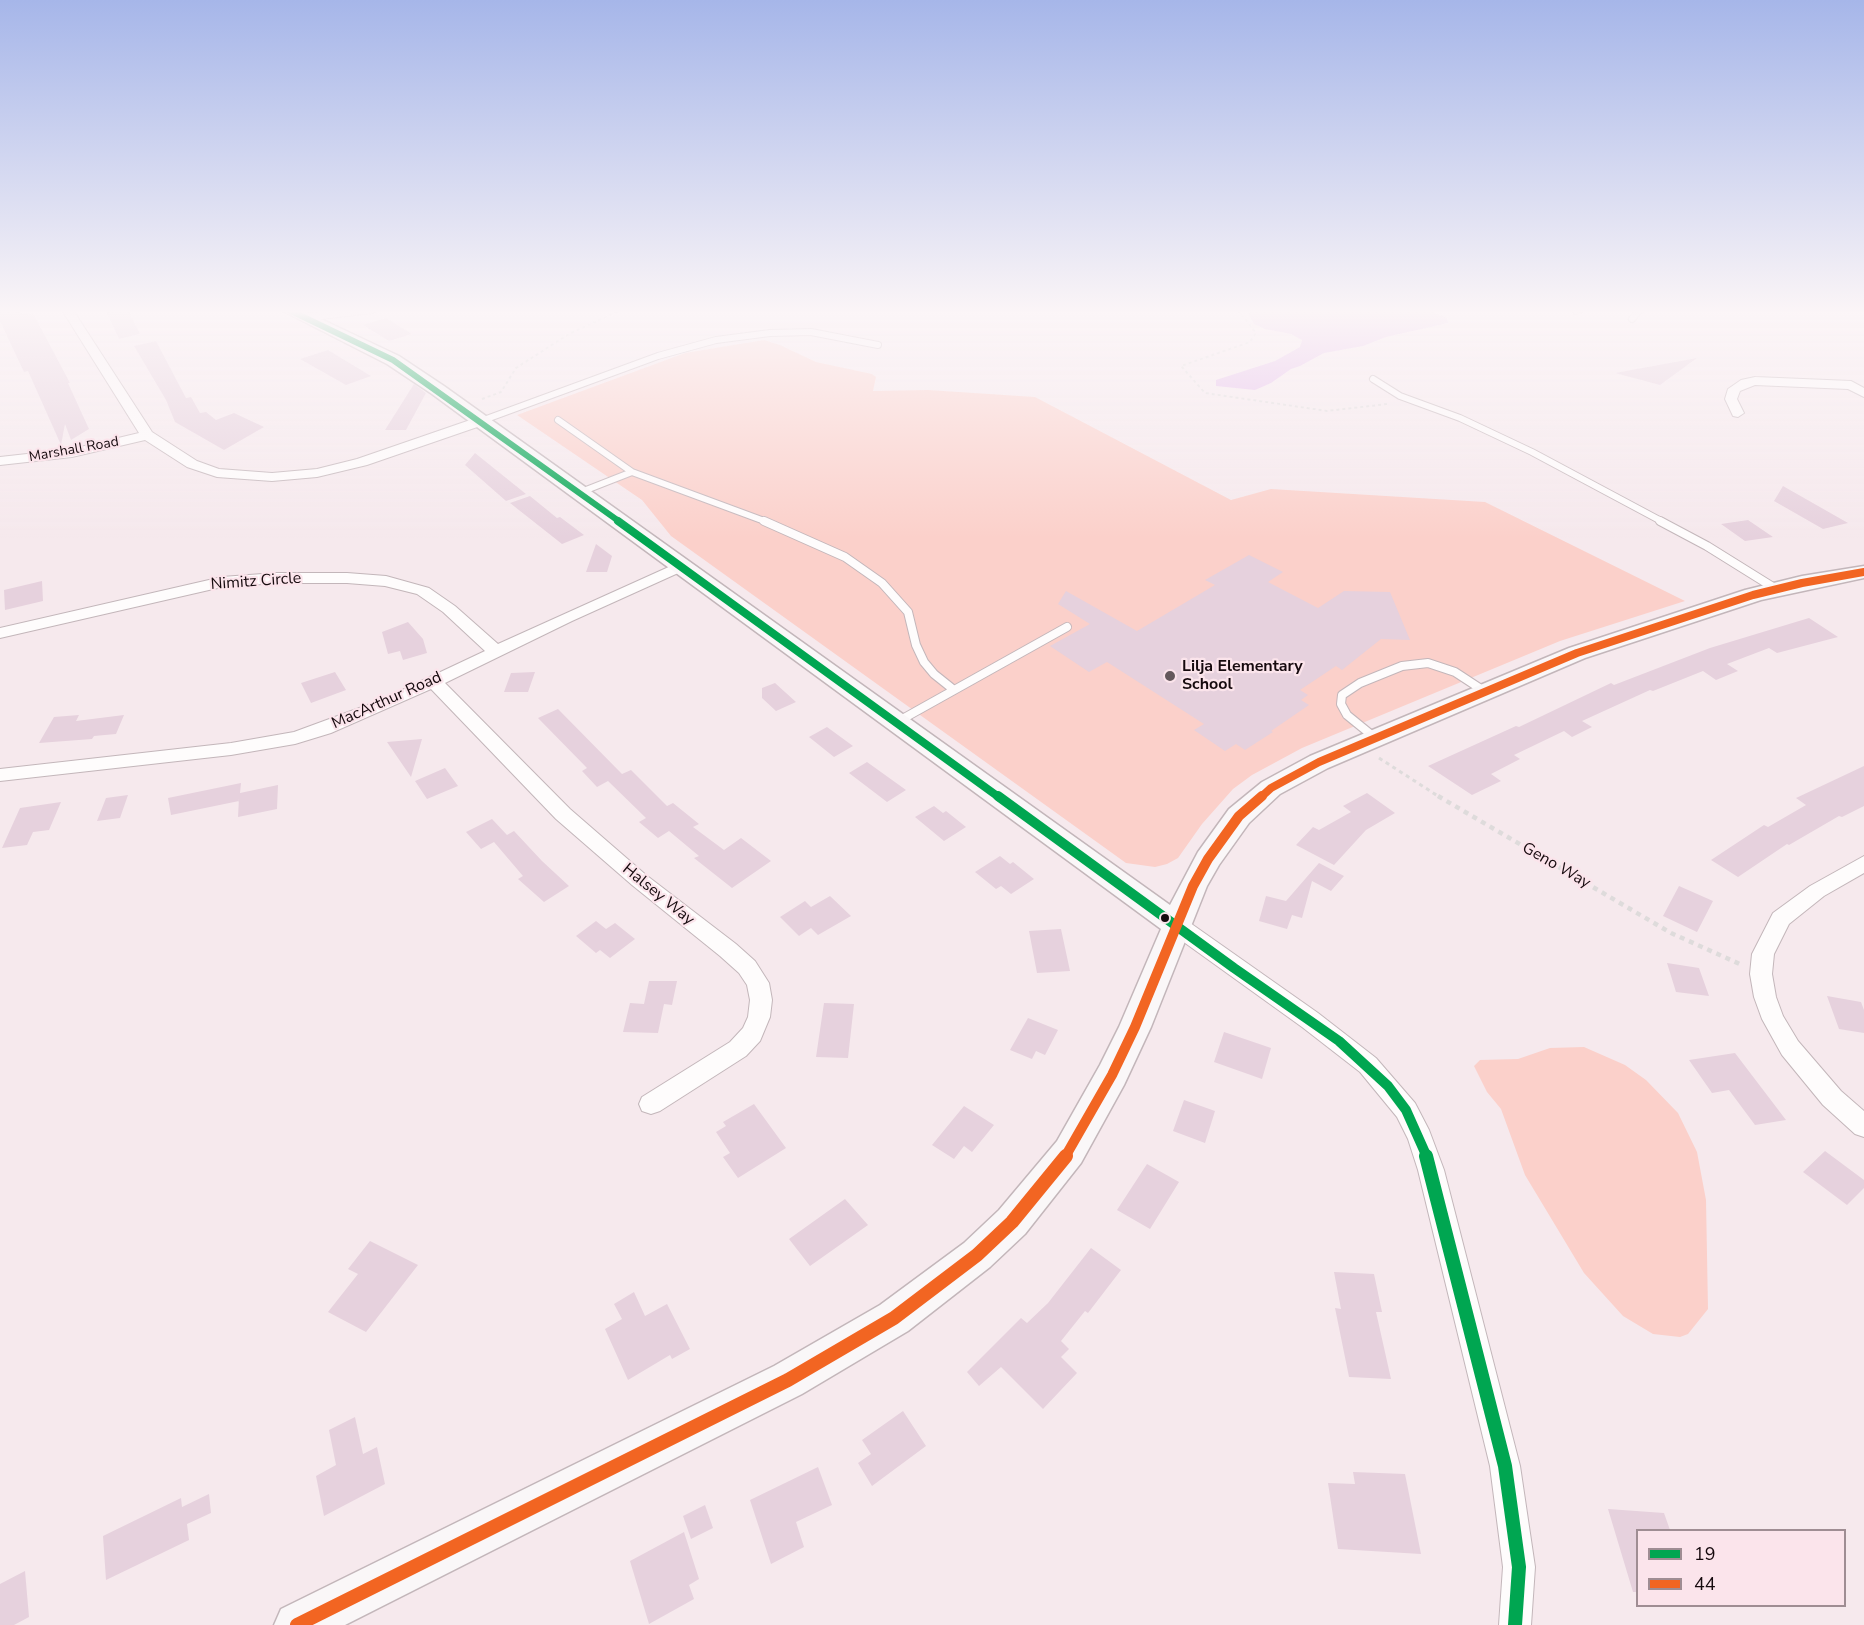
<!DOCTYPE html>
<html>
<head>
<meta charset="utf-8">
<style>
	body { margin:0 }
	#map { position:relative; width:1864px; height:1625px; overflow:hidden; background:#f6e9ed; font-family:"Nunito Sans",sans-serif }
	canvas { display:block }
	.legend { position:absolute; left:1636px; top:1529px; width:210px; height:78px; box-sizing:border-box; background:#fbe4eb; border:2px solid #9f8d93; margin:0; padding:8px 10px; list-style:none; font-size:18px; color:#160a0e }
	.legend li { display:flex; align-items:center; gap:12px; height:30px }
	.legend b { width:30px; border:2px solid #9f8d93 }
</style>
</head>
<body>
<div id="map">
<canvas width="1864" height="1625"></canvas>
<ul class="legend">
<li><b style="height:8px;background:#00a651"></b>19</li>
<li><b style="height:8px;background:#f26522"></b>44</li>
</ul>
</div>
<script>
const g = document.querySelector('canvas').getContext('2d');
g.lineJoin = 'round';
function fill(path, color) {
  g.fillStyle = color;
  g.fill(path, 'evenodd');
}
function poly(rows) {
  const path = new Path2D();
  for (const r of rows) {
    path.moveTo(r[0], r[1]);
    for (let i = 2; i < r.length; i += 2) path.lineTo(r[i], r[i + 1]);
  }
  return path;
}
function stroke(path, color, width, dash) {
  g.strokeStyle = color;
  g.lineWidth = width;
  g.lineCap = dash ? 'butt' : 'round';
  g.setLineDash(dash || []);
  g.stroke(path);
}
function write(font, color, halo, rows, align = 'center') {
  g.font = font + ' "Nunito Sans",sans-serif';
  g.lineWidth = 4.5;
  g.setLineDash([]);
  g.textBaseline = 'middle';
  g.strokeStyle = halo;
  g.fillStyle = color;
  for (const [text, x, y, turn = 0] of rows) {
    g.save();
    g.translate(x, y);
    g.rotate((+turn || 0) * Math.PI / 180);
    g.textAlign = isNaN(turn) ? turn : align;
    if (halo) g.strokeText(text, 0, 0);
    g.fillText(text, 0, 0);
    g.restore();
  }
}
fill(poly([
	[764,340,780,345,816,362,872,374,876,377,873,391,928,390,1035,397,1231,500,1271,489,1485,502,1685,601,1560,641,1302,748,1252,775,1233,789,1202,824,1178,858,1167,864,1155,867,1126,863,671,536,642,500,517,415,685,353],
	[1584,1047,1625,1065,1646,1080,1678,1113,1697,1152,1706,1200,1708,1309,1688,1334,1680,1337,1653,1334,1623,1316,1584,1273,1525,1175,1501,1109,1487,1092,1474,1066,1480,1060,1518,1059,1550,1048]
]), '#fbd0ca');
fill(poly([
	[1252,310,1426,310,1447,318,1448,323,1386,337,1363,346,1324,353,1300,366,1291,369,1271,383,1255,390,1216,386,1216,380,1275,361,1300,347,1302,340,1291,334,1265,329,1254,324,1249,315]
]), '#e3b9ea');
fill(poly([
	[0,310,34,315,70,383,68,383,89,429,71,440,65,424,61,445,28,371,24,372,7,336,0,321],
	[119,310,128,310,140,334,119,339,107,313],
	[386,318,412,334,389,341,363,325],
	[156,341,186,398,191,397,200,413,206,412,216,420,234,413,264,427,224,450,175,422,166,400,134,346],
	[328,350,371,376,346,385,300,359],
	[1697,358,1660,385,1615,373],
	[414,384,426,393,406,430,385,430],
	[475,453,526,494,506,501,465,465],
	[1783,486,1848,523,1823,529,1774,501],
	[530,496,557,518,560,517,584,535,562,544,510,503],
	[1748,520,1773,537,1745,541,1721,524],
	[596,544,612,556,607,572,586,572],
	[1249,555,1283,572,1268,582,1318,608,1344,591,1390,592,1410,640,1381,639,1342,670,1336,666,1300,690,1308,695,1301,700,1309,705,1271,731,1273,732,1245,750,1236,744,1225,751,1194,730,1204,724,1107,662,1089,672,1050,646,1090,624,1058,604,1066,591,1137,631,1215,585,1205,580],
	[42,581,43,601,5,610,4,590],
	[1809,618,1838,637,1777,653,1769,648,1727,664,1738,671,1716,680,1703,671,1653,691,1650,690,1582,721,1592,727,1572,737,1564,731,1514,755,1520,759,1491,774,1501,781,1472,795,1428,766,1516,726,1519,727,1611,683,1614,685,1710,648],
	[408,622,423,639,427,653,403,660,400,651,388,654,382,632],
	[335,672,346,690,311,703,301,683],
	[535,672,528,692,504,692,511,673],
	[775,683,796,702,776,711,762,698,762,688],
	[558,709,622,774,613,778,631,770,667,806,673,803,699,824,693,827,724,850,741,838,771,861,732,888,694,858,699,856,669,831,658,838,639,822,646,818,608,781,597,787,582,771,587,768,538,718],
	[79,715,76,721,124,715,116,734,94,736,92,739,39,743,54,717],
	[827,727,853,746,834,757,809,737],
	[422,739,411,777,387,742],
	[867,762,906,790,887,802,849,773],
	[1864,766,1864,806,1842,817,1839,816,1789,845,1787,844,1738,877,1711,860,1764,825,1768,827,1806,805,1796,798],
	[445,768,458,786,427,799,415,781],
	[241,783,240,793,278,785,277,809,238,817,239,798,239,801,171,815,168,798],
	[1367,793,1395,813,1366,830,1334,865,1296,845,1313,827,1319,830,1351,812,1343,806],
	[128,795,120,818,97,821,106,798],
	[61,802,49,830,33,832,27,845,2,848,20,808],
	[934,806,943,813,946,811,966,827,944,841,915,817],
	[492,819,507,835,514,831,542,861,569,886,544,902,518,879,523,876,494,842,481,849,466,832],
	[1000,856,1010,864,1013,862,1034,879,1011,894,1001,886,996,889,975,872],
	[1319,863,1344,876,1331,891,1312,881,1302,918,1292,915,1287,929,1259,921,1266,896,1286,901],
	[1679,886,1713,901,1697,932,1663,916],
	[830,896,851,916,818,935,811,928,799,936,780,917,805,901,811,907],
	[596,921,606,929,615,923,635,939,610,958,600,950,596,953,576,936],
	[1061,929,1070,971,1037,973,1029,931],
	[1667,963,1699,968,1709,996,1676,992],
	[649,981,677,981,672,1005,664,1004,658,1033,623,1032,630,1003,644,1004],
	[1827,996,1861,1002,1864,1010,1864,1033,1839,1029],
	[824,1003,854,1004,848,1058,816,1057],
	[1028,1018,1058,1030,1045,1055,1036,1051,1032,1059,1010,1050],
	[1224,1032,1271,1048,1262,1079,1214,1062],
	[1735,1053,1786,1120,1755,1125,1729,1090,1712,1093,1689,1060],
	[1184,1100,1215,1111,1205,1143,1173,1131],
	[754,1104,786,1148,738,1178,723,1157,730,1153,716,1132,726,1126,723,1122],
	[964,1106,994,1125,972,1152,964,1146,954,1159,932,1145],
	[1825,1151,1864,1180,1864,1188,1847,1205,1803,1172],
	[1147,1164,1179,1182,1150,1229,1117,1210],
	[845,1199,868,1225,810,1266,789,1239],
	[370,1241,418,1265,366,1332,328,1312,358,1274,348,1269],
	[1091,1248,1121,1270,1088,1313,1085,1311,1061,1341,1069,1349,1061,1357,1077,1373,1043,1409,1001,1367,979,1386,967,1372,1021,1318,1027,1323,1048,1303],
	[1334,1272,1374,1274,1382,1312,1376,1312,1391,1379,1349,1377,1335,1308,1341,1309],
	[634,1292,645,1316,667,1304,690,1349,672,1359,670,1355,628,1380,605,1329,622,1319,614,1304],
	[903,1411,926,1446,872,1486,858,1463,871,1454,862,1440],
	[355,1417,363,1454,377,1447,385,1484,324,1516,316,1476,336,1465,329,1430],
	[818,1467,832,1505,796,1522,804,1547,771,1564,750,1500],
	[1353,1472,1405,1474,1421,1554,1338,1549,1328,1483,1355,1484],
	[209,1494,211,1513,187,1524,189,1540,106,1580,103,1536,181,1498,182,1507],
	[705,1505,713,1528,691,1539,683,1516],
	[1608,1509,1664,1513,1670,1530,1638,1530,1638,1592,1633,1592],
	[684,1532,699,1579,689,1585,694,1599,649,1624,630,1561],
	[25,1571,29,1617,14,1625,0,1625,0,1584]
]), '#e6d1dd');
const laneFar1 = poly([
	[1576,311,1579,310],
	[1632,319,1640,310],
	[1373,379,1400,396,1460,418,1532,452,1663,522],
	[558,420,632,472],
	[481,421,658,356,716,340,770,333,811,332,878,345],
	[581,492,632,472,767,522]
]);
const lane = poly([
	[764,521,845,557,882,583,908,612,916,645,924,662,934,674,954,690],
	[1660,521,1707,546,1776,589],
	[897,722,1067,627],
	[1374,737,1347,715,1341,704,1342,695,1360,683,1402,666,1428,663,1455,672,1484,691]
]);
const street = poly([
	[62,310,73,310,152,432,197,461,219,469,272,473,317,469,357,459,476,418,486,418,488,421,486,424,367,465,317,477,272,481,217,477,187,467,145,440,72,457,0,465,0,457,72,449,139,433,62,310],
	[329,310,377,310,372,313,305,321,299,318,301,316,329,310],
	[1755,377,1851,381,1864,388,1864,397,1848,389,1755,385,1740,391,1737,399,1744,413,1738,417,1733,416,1725,399,1728,389,1741,380,1755,377],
	[682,561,687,563,690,566,687,569,572,621,445,683,570,809,646,875,736,944,755,961,769,983,772,1000,770,1017,760,1041,746,1056,660,1111,651,1114,642,1111,639,1104,642,1097,730,1042,743,1028,748,1017,750,1000,747,985,739,973,720,956,632,885,556,819,431,689,331,733,295,744,231,755,0,781,0,769,231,743,294,732,381,700,485,651,443,612,417,594,385,586,347,583,276,583,222,587,0,638,0,628,222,577,276,573,347,573,386,576,429,588,455,606,498,644,682,561],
	[1864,856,1864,873,1824,896,1789,924,1774,954,1772,974,1776,997,1783,1016,1798,1041,1841,1091,1864,1111,1864,1137,1855,1134,1823,1105,1782,1055,1762,1019,1754,997,1750,974,1752,954,1773,913,1810,886,1864,856],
	[1175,916,1183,918,1318,1013,1376,1058,1415,1103,1429,1130,1444,1170,1520,1466,1535,1567,1531,1625,1499,1625,1503,1567,1490,1466,1418,1170,1408,1139,1397,1117,1360,1072,1302,1027,1167,930,1164,924,1167,918,1175,916]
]);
const secondary = poly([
	[281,310,302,310,399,356,444,386,1170,905,1198,852,1229,809,1262,782,1310,756,1569,648,1745,590,1802,576,1864,566,1864,578,1761,600,1585,658,1328,768,1280,794,1249,823,1219,865,1207,886,1151,1027,1124,1085,1081,1163,1025,1234,990,1267,908,1331,802,1394,345,1625,274,1625,281,1609,774,1366,880,1305,964,1243,999,1210,1057,1141,1100,1065,1119,1027,1161,929,432,394,387,364,281,310]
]);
stroke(laneFar1, '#c3b6ba', 8);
stroke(lane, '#c3b6ba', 10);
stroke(street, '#c3b6ba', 2);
stroke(secondary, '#c3b6ba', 3);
stroke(poly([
	[1238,310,1256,333,1250,342,1181,366,1205,393,1327,411,1387,404],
	[482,399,501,392,516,368,569,334,621,310]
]), '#dedbdb', 2, [3, 3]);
stroke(poly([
	[1379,758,1441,798]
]), '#dedbdb', 3, [4, 4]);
stroke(poly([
	[1438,796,1671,933,1742,965]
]), '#dedbdb', 4.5, [5, 5]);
stroke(laneFar1, '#fefcfc', 6);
stroke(lane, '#fefcfc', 8);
fill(street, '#fefcfc');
fill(secondary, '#faf7f8');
stroke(poly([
	[289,310,393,360,620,522]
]), '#00a651', 6);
stroke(poly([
	[618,521,1000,798]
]), '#00a651', 8);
stroke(poly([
	[998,796,1234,968,1339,1041,1388,1086,1406,1110,1427,1157]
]), '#00a651', 10);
stroke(poly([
	[1426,1156,1505,1466,1519,1567,1515,1625]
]), '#00a651', 14);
stroke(poly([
	[1260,798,1271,788,1319,762,1577,653,1753,595,1802,583,1864,572]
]), '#f26522', 8);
stroke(poly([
	[1065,1157,1112,1075,1135,1027,1193,886,1208,859,1239,816,1262,796]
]), '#f26522', 10);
stroke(poly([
	[297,1625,788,1380,894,1318,977,1255,1012,1222,1066,1156]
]), '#f26522', 14);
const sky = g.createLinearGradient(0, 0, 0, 538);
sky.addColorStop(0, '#a6b6e9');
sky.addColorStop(0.58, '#fbf5f7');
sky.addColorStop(1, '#fbf5f700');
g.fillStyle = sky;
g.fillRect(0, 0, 1864, 538);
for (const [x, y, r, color] of [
	[1170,676,6,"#64585c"],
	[1165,918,5,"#160a0e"]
]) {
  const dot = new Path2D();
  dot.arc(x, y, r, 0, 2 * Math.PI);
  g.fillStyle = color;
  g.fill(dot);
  stroke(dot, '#fbe4eb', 2);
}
write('14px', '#160a0e', '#fbe4eb', [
	["Marshall Road",74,450,-10]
]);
write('16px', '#160a0e', '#fbe4eb', [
	["Nimitz Circle",256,582,-4],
	["MacArthur Road",387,701,-24],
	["Geno Way",1556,866,30],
	["Halsey Way",658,895,39]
]);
write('bold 16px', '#160a0e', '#fbe4eb', [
	["Lilja Elementary",1182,667],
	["School",1182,685]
], 'left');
</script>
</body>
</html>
